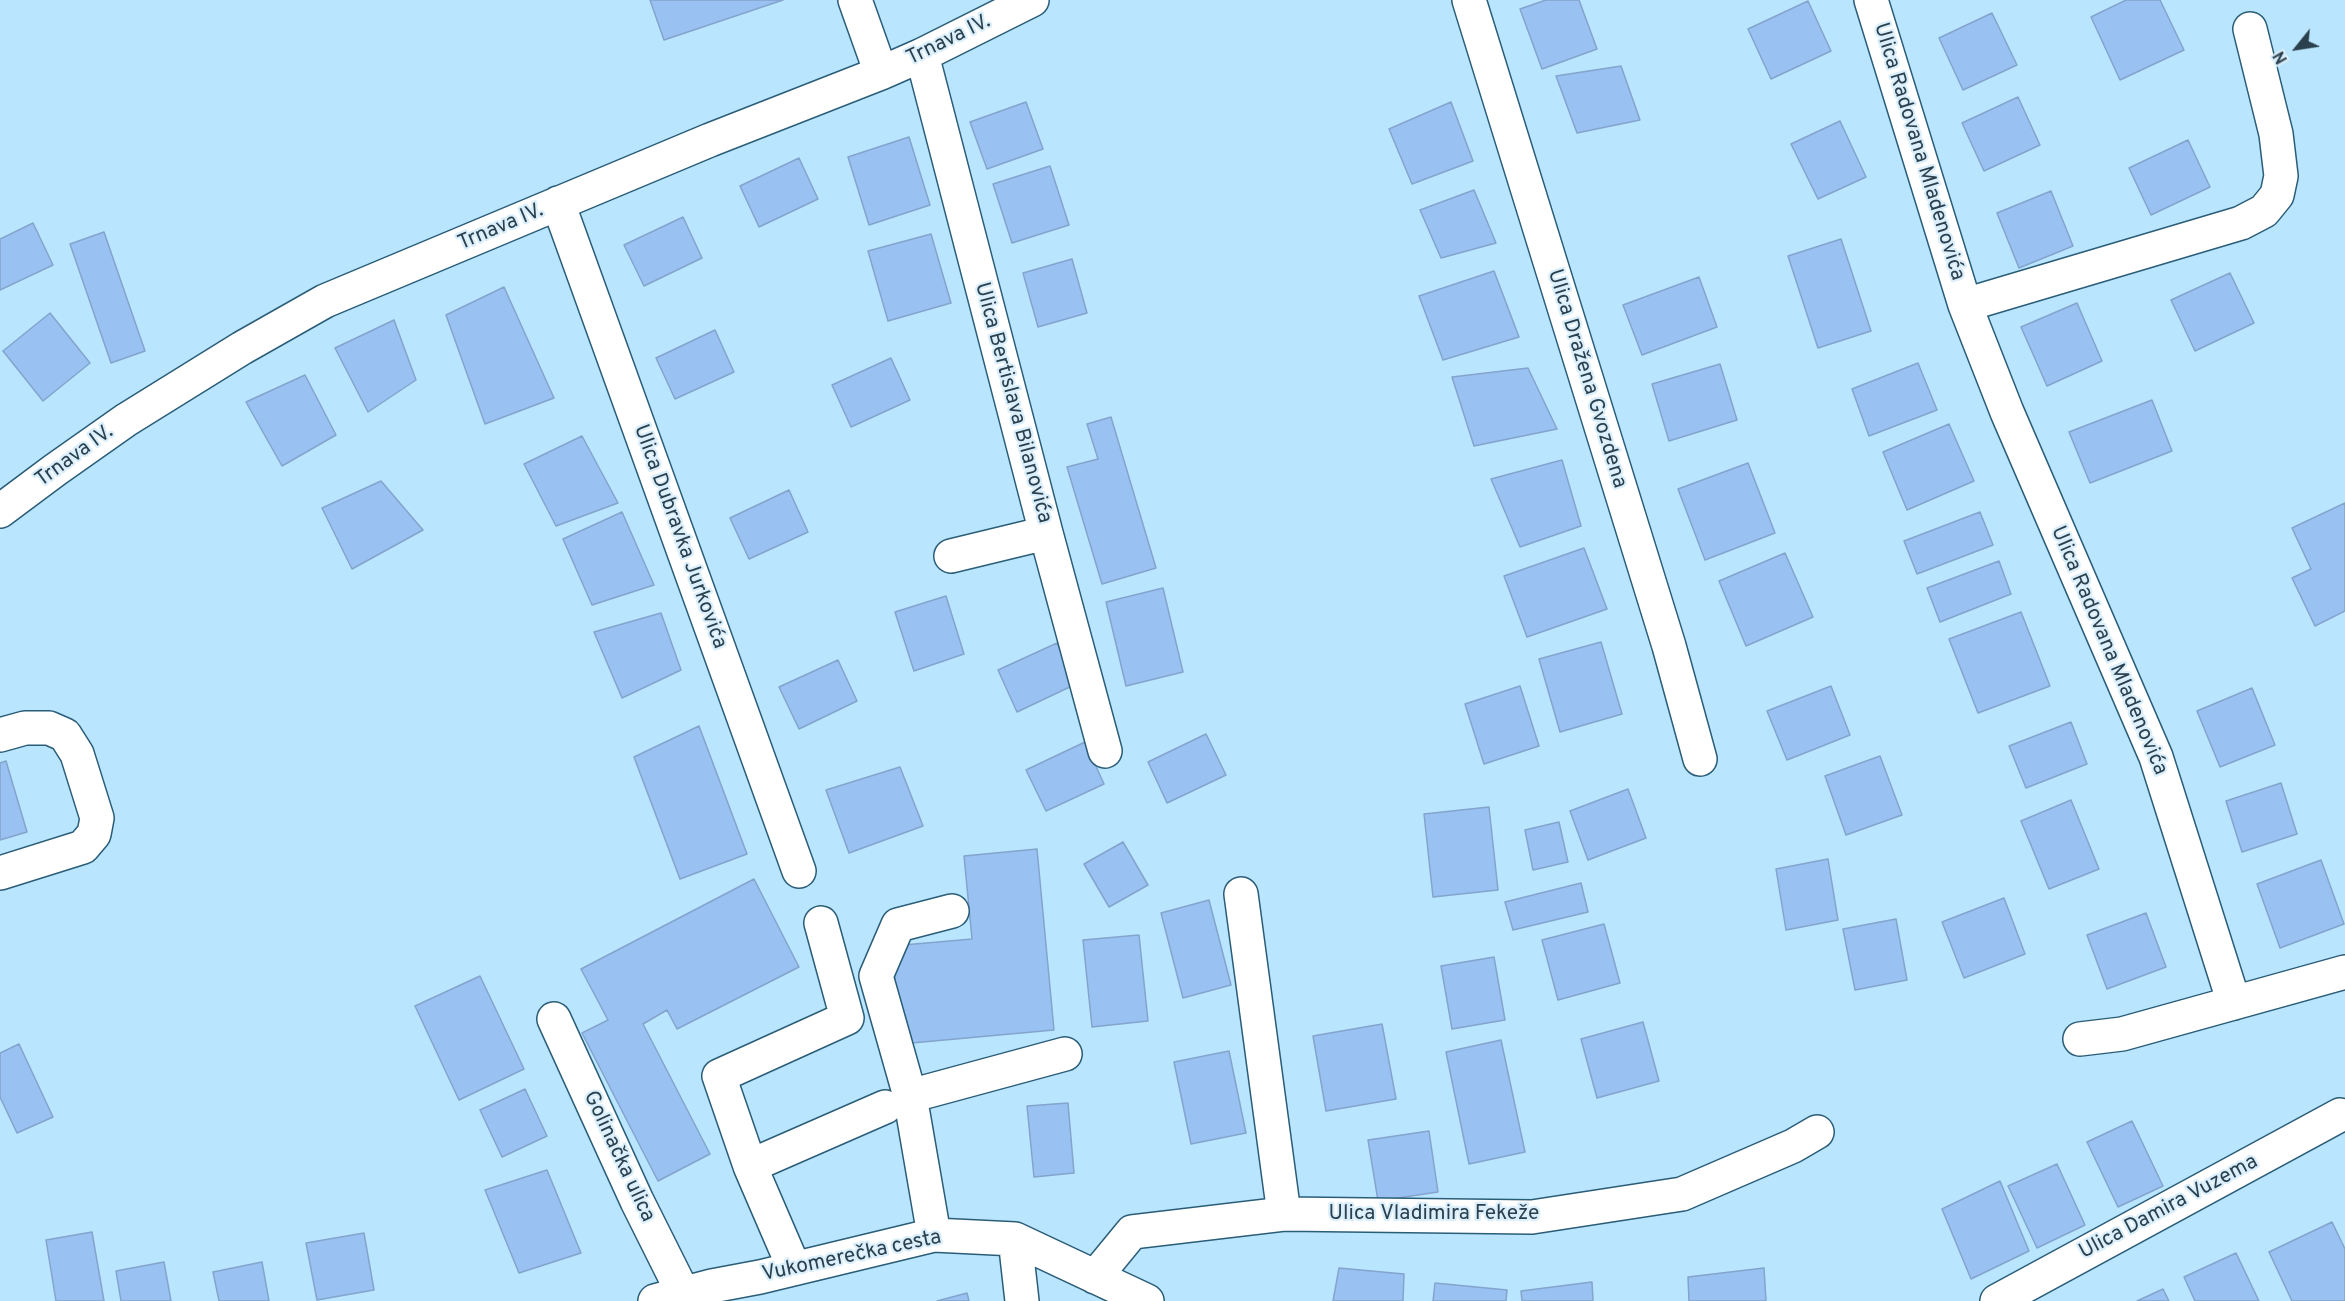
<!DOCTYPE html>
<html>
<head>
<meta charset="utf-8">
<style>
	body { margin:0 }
	#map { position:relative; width:2345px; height:1301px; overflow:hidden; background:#bae5fe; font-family:Overpass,sans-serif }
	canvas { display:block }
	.north { position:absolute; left:2267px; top:18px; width:60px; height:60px; -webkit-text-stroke:4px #daeffb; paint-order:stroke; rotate:240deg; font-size:16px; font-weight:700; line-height:24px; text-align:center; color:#2a404d }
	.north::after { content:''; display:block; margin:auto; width:21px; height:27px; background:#2a404d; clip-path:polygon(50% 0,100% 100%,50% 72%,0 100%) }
</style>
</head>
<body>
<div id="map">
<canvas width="2345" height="1301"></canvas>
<div class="north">N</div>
</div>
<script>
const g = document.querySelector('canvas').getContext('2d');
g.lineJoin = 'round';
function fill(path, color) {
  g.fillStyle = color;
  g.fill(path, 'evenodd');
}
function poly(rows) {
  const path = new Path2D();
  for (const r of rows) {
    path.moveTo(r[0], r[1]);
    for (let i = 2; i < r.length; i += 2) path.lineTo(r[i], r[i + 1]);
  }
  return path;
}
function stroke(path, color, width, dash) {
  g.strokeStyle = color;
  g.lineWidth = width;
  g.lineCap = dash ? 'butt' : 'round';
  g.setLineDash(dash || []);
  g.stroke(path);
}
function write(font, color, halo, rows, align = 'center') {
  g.font = font + ' Overpass,sans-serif';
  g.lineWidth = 4.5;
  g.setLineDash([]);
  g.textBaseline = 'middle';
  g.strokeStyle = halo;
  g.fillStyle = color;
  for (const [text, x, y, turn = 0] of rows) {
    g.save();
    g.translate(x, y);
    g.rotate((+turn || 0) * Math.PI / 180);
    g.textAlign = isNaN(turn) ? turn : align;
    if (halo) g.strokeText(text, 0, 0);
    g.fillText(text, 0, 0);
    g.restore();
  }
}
const building = poly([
	[650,0,783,0,664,40,650,0],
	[1546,0,1579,0,1597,49,1542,69,1520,9,1546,0],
	[2126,0,2160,0,2184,50,2120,80,2091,17,2126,0],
	[1808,1,1831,51,1771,79,1748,29,1808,1],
	[1992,13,2017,65,1963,90,1939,38,1992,13],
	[1621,66,1640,120,1577,133,1556,76,1621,66],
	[2018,97,2040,145,1984,171,1962,123,2018,97],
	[1026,102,1043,149,987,169,970,122,1026,102],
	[1451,102,1473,161,1412,184,1389,129,1451,102],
	[1840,121,1866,177,1818,199,1791,144,1840,121],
	[909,137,930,205,869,225,848,157,909,137],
	[2188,140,2210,187,2151,215,2129,168,2188,140],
	[799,158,818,199,759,227,740,186,799,158],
	[1050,166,1069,225,1012,243,993,184,1050,166],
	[1474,190,1496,243,1441,258,1420,210,1474,190],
	[2051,191,2073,246,2019,268,1997,213,2051,191],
	[683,217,702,258,644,286,624,245,683,217],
	[33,223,53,265,0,290,0,239,33,223],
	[104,232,145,351,111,363,70,244,104,232],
	[931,234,951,303,888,321,868,251,931,234],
	[1841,239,1871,331,1818,348,1788,256,1841,239],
	[1072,259,1087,313,1038,327,1023,273,1072,259],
	[1494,271,1519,337,1443,360,1419,296,1494,271],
	[2230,273,2254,323,2195,351,2171,300,2230,273],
	[1699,277,1717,327,1642,355,1623,305,1699,277],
	[504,287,554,398,485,424,446,315,504,287],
	[2077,303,2102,361,2047,386,2021,327,2077,303],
	[50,313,90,363,43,401,3,351,50,313],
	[394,320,416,380,368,412,335,348,394,320],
	[715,330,734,372,675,399,656,358,715,330],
	[891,358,910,400,851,427,832,385,891,358],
	[1918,363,1937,410,1869,436,1852,389,1918,363],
	[1720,364,1737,420,1669,441,1652,384,1720,364],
	[1528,368,1557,429,1474,446,1452,377,1528,368],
	[305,375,336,435,282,466,246,402,305,375],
	[2152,400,2172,451,2090,483,2069,432,2152,400],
	[1111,417,1156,568,1102,584,1067,467,1098,459,1087,424,1111,417],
	[1949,424,1974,481,1907,510,1883,452,1949,424],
	[582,436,618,503,556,526,524,464,582,436],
	[1562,460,1581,526,1520,547,1491,479,1562,460],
	[1748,463,1775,533,1705,560,1678,489,1748,463],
	[381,481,423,530,352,569,322,508,381,481],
	[789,490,808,532,749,559,730,518,789,490],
	[2345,503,2345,611,2315,626,2292,578,2311,569,2292,528,2345,503],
	[622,512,654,585,592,605,563,539,622,512],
	[1980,512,1993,545,1917,574,1904,541,1980,512],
	[1584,548,1607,609,1527,637,1504,576,1584,548],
	[1785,553,1813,617,1746,646,1719,581,1785,553],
	[1999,561,2011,594,1940,622,1927,588,1999,561],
	[1163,588,1183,672,1126,686,1106,602,1163,588],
	[946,596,964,654,914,671,895,612,946,596],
	[2021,612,2050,686,1978,713,1949,639,2021,612],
	[661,613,681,670,622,698,594,632,661,613],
	[1601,642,1622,714,1560,732,1539,659,1601,642],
	[1057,643,1076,684,1017,712,998,670,1057,643],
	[838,660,857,701,799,729,779,687,838,660],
	[1520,686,1539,746,1484,764,1465,704,1520,686],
	[1831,686,1850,735,1787,760,1767,711,1831,686],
	[2252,688,2275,745,2220,767,2197,711,2252,688],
	[2071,722,2087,764,2026,788,2009,746,2071,722],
	[699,726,747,854,680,879,634,757,699,726],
	[1206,734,1226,775,1167,803,1148,762,1206,734],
	[1085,742,1104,784,1046,811,1026,770,1085,742],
	[1880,756,1902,815,1846,835,1825,776,1880,756],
	[6,761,27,832,0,840,0,763,6,761],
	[900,767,923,826,849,853,826,790,900,767],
	[2281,783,2297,834,2242,852,2226,801,2281,783],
	[1628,789,1646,838,1588,860,1570,811,1628,789],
	[2071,800,2099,869,2049,889,2021,821,2071,800],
	[1489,807,1498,890,1433,897,1424,814,1489,807],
	[1559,822,1568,862,1533,870,1525,830,1559,822],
	[1123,842,1148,885,1109,907,1084,864,1123,842],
	[1037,849,1054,1030,901,1044,892,946,972,939,964,856,1037,849],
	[1828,859,1838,920,1786,930,1776,869,1828,859],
	[2321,860,2344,924,2280,948,2257,884,2321,860],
	[754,879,799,967,677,1029,667,1010,643,1024,710,1154,658,1181,582,1033,608,1020,581,969,754,879],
	[1581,883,1588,912,1513,930,1505,902,1581,883],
	[2004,898,2025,954,1964,978,1942,922,2004,898],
	[1209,900,1231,985,1183,998,1161,913,1209,900],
	[2146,913,2166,967,2107,989,2087,935,2146,913],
	[1896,919,1907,980,1855,990,1843,929,1896,919],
	[1604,924,1620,983,1558,1000,1542,940,1604,924],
	[1139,935,1148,1021,1092,1027,1083,940,1139,935],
	[1494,957,1505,1020,1452,1029,1441,966,1494,957],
	[480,976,524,1069,459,1100,415,1006,480,976],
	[1643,1022,1659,1081,1597,1098,1581,1039,1643,1022],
	[1382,1024,1396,1099,1326,1111,1313,1036,1382,1024],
	[1501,1040,1525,1152,1469,1164,1446,1052,1501,1040],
	[19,1044,53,1117,17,1133,0,1097,0,1053,19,1044],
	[1229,1051,1246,1133,1191,1144,1174,1062,1229,1051],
	[525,1089,547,1136,502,1157,480,1110,525,1089],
	[1068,1103,1074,1173,1034,1177,1027,1106,1068,1103],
	[2132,1121,2163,1186,2118,1207,2087,1142,2132,1121],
	[1429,1131,1438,1192,1378,1201,1368,1140,1429,1131],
	[2057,1164,2085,1225,2037,1248,2008,1186,2057,1164],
	[547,1170,581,1253,519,1273,485,1190,547,1170],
	[2000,1181,2029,1251,1971,1279,1942,1209,2000,1181],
	[2332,1222,2345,1249,2345,1301,2292,1301,2269,1252,2332,1222],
	[92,1232,104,1301,56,1301,46,1240,92,1232],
	[364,1233,374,1290,317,1300,306,1243,364,1233],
	[2236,1253,2259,1301,2195,1301,2184,1277,2236,1253],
	[164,1262,171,1301,121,1301,116,1271,164,1262],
	[262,1262,269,1301,219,1301,213,1272,262,1262],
	[1339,1268,1404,1274,1403,1301,1333,1301,1339,1268],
	[1764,1268,1766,1301,1689,1301,1688,1277,1764,1268],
	[1592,1282,1593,1301,1522,1301,1521,1291,1592,1282],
	[1435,1283,1507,1290,1506,1301,1433,1301,1435,1283],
	[2163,1289,2169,1301,2137,1301,2163,1289],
	[967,1293,969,1301,937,1301,967,1293]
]);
fill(building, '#99c1f2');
stroke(building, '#83a4cd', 1.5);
const minor = poly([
	[855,0,881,73],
	[1469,0,1669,646,1700,759],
	[1871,0,1965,305,2007,412,2156,757,2234,1003],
	[922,55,1046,533,1105,751],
	[558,203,799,871],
	[1965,305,2241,223,2264,211,2277,195,2281,176,2276,134,2250,29],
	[0,511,55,470,126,420,242,348,325,301,710,140,881,73,922,55,1032,0],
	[951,556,1046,533],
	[0,735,25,728,49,728,65,735,77,754,97,818,94,834,83,847,0,873],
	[1241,894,1284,1214],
	[554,1019,637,1201,683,1293],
	[2080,1039,2122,1034,2345,972],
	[910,1096,1065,1054],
	[750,1166,885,1107],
	[934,1235,910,1096,876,976,898,925,952,911],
	[1015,1239,1022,1301],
	[794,1268,750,1166,719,1076,847,1018,821,923],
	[1095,1277,1132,1232,1284,1214,1532,1217,1682,1194,1793,1146,1817,1132],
	[655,1301,712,1286,760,1277,934,1235,1015,1239,1147,1301],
	[1997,1301,2340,1115]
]);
stroke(minor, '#2a5d78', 36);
stroke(minor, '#fff', 33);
write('21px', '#2a404d', '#daeffb', [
	["Trnava IV.",949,41,-26],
	["Ulica Radovana Mladenovića",1918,152,73],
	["Trnava IV.",501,228,-23],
	["Ulica Dražena Gvozdena",1586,379,73],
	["Ulica Bertislava Bilanovića",1012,403,75],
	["Trnava IV.",75,457,-36],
	["Ulica Dubravka Jurkovića",679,537,70],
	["Ulica Radovana Mladenovića",2108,651,67],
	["Golinačka ulica",618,1157,65],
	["Ulica Damira Vuzema",2169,1208,-28],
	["Ulica Vladimira Fekeže",1434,1215],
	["Vukomerečka cesta",852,1257,-12]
]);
</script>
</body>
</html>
